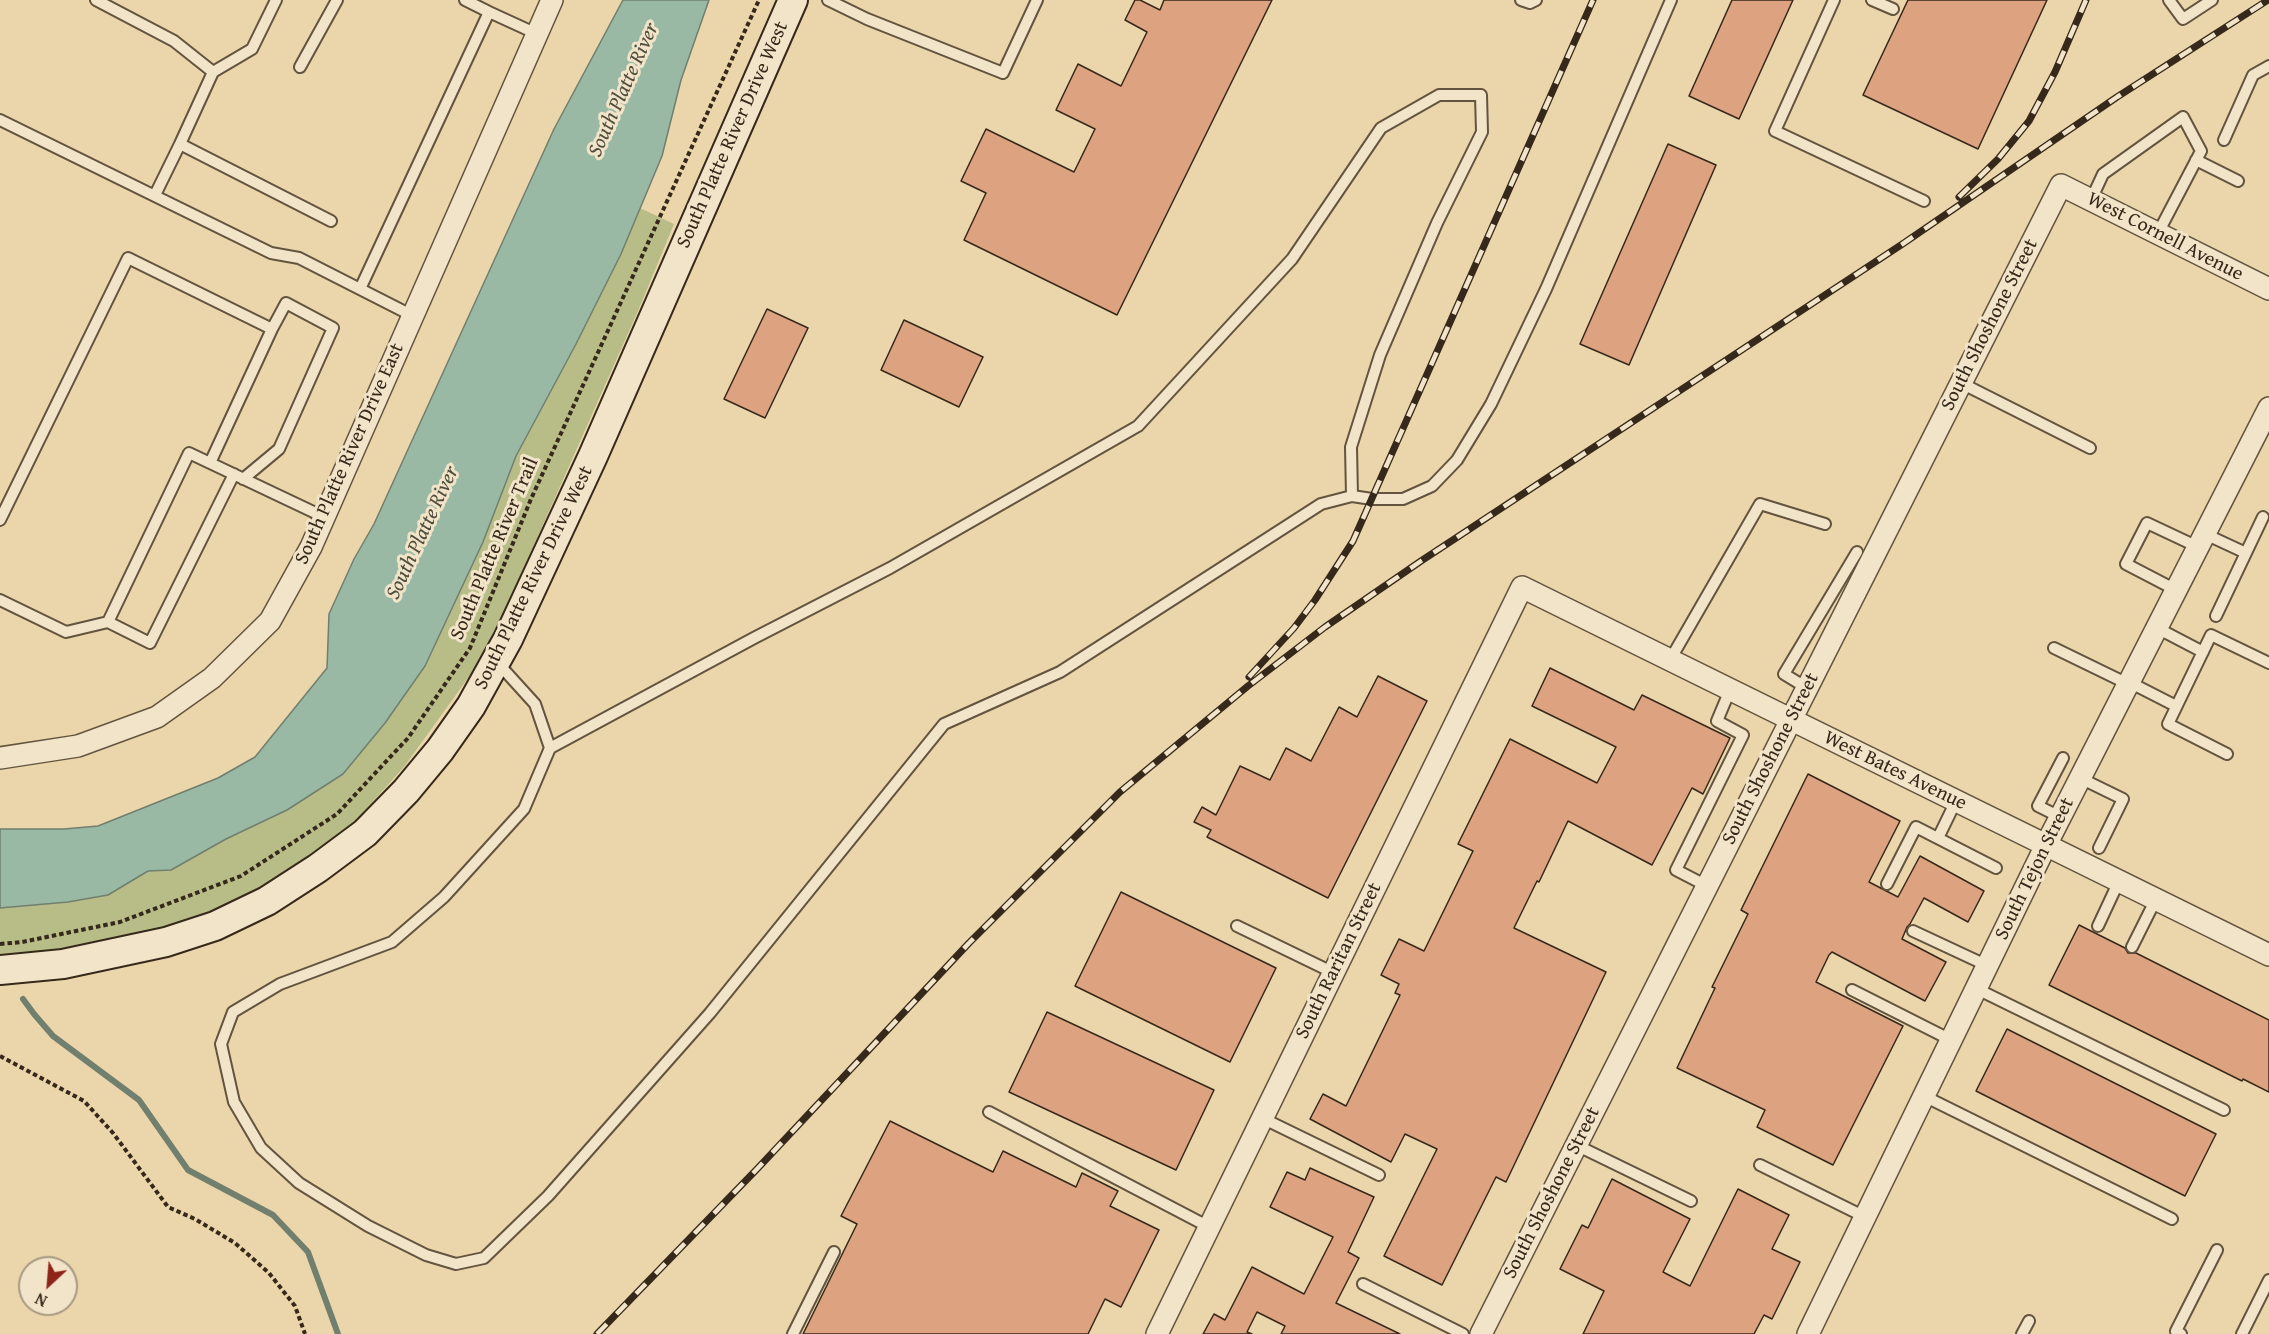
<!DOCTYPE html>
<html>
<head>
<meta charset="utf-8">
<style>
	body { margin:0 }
	#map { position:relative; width:2269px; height:1334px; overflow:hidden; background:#ebd5aa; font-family:"Gentium Book Plus",serif }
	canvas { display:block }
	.north { position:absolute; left:18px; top:1256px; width:60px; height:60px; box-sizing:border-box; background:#f2e4c8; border:2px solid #a79983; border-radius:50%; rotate:206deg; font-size:16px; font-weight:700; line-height:24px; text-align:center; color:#36291b }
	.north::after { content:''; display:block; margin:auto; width:21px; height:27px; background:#8f2418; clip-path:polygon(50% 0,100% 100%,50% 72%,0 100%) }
</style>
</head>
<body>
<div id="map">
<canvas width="2269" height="1334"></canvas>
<div class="north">N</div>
</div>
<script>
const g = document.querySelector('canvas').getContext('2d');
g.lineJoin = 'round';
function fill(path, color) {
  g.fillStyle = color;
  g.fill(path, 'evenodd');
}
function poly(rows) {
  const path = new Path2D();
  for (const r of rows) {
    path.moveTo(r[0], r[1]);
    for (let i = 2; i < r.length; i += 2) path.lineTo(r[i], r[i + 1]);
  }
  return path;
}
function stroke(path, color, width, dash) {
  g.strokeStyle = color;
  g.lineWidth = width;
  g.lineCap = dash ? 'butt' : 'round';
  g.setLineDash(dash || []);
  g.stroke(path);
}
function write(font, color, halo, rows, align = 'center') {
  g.font = font + ' "Gentium Book Plus",serif';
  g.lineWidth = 6;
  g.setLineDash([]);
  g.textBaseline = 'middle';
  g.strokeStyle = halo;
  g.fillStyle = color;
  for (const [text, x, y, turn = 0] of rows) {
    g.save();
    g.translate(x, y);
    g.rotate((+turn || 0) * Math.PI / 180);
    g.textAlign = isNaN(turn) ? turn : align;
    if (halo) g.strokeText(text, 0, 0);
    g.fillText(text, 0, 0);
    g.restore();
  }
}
fill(poly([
	[640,208,674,224,638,311,486,653,404,767,346,831,276,879,221,907,147,934,62,953,0,957,0,908,68,902,108,895,148,871,171,870,226,839,287,810,343,774,385,723,425,666,483,542,516,456,576,344,621,254]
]), '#b8bd88');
const water = poly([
	[623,0,709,0,681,80,662,156,621,254,576,344,516,456,483,542,425,666,385,723,343,774,287,810,226,839,171,870,148,871,108,895,68,902,0,908,0,829,64,829,98,826,218,778,255,757,327,668,329,614,354,559,374,524,554,129,623,0]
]);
fill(water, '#99b9a5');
stroke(water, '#717f6e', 1.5);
stroke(poly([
	[23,999,34,1014,53,1036,139,1100,188,1170,273,1215,308,1252,338,1334]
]), '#717f6e', 6);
const building = poly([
	[1135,0,1140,0,1160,10,1164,0,1272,0,1117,315,964,240,986,193,961,181,986,129,1074,172,1095,129,1056,110,1078,64,1121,86,1147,32,1125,20,1135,0],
	[1732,0,1793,0,1739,119,1689,96,1732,0],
	[1908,0,2047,0,1978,149,1863,95,1908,0],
	[1668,144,1716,165,1629,365,1580,344,1668,144],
	[767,309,808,328,765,418,724,399,767,309],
	[904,320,983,357,959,407,881,370,904,320],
	[1550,668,1634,710,1642,695,1730,738,1703,794,1692,788,1652,865,1568,821,1539,882,1537,881,1514,928,1606,972,1506,1182,1496,1177,1442,1285,1384,1256,1437,1149,1405,1134,1391,1162,1310,1119,1323,1094,1346,1106,1400,995,1395,993,1399,984,1381,975,1399,939,1424,951,1473,851,1458,844,1510,739,1597,783,1616,747,1532,706,1550,668],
	[1378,676,1427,701,1328,898,1207,837,1211,830,1194,822,1202,807,1216,815,1240,766,1270,780,1286,748,1311,761,1339,707,1357,717,1378,676],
	[1808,774,1900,821,1869,882,1898,897,1920,856,1984,891,1968,922,1924,898,1910,924,1907,927,1902,939,1946,962,1925,1001,1832,952,1829,955,1816,982,1903,1026,1833,1165,1757,1127,1765,1110,1677,1068,1715,988,1712,987,1748,914,1741,910,1808,774],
	[1121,892,1276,968,1230,1062,1075,986,1121,892],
	[2079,925,2125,948,2128,953,2136,953,2269,1020,2269,1092,2243,1079,2242,1081,2049,985,2079,925],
	[1047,1012,1214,1090,1176,1170,1009,1092,1047,1012],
	[2007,1029,2216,1134,2185,1196,1976,1091,2007,1029],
	[890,1121,993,1172,1003,1151,1076,1187,1082,1173,1118,1191,1110,1206,1159,1230,1121,1307,1105,1299,1088,1334,803,1334,857,1224,841,1216,890,1121],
	[1310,1168,1374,1197,1348,1252,1359,1258,1336,1303,1400,1334,1281,1334,1285,1326,1257,1312,1247,1332,1252,1334,1203,1334,1214,1314,1225,1320,1252,1267,1304,1294,1333,1237,1270,1207,1287,1172,1305,1180,1310,1168],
	[1612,1179,1690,1219,1663,1272,1690,1286,1738,1189,1789,1215,1772,1249,1800,1262,1772,1319,1764,1315,1754,1334,1583,1334,1604,1291,1560,1269,1582,1225,1588,1228,1612,1179]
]);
fill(building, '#dda27f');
stroke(building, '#36291b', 1.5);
const lane = poly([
	[96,0,174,41,213,72],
	[465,0,489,12],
	[828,0,867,19,1003,73,1037,0],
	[1521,0,1530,3,1536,0],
	[1834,0,1775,131,1924,201],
	[1872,0,1893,9],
	[2169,0,2183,19,2212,0],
	[300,67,337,0],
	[0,120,271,253,299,258,413,316],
	[2224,140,2253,75,2269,66],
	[180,144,213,72,252,49,276,0],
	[2196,160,2238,181],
	[155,195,180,144,331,221],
	[2091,200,2103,174,2183,117,2201,151,2158,233],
	[360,289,489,12,537,34],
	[1961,383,2090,448],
	[243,479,279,449,333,328,286,303,272,329],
	[0,520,128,258,272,329,210,463],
	[2205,534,2246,553],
	[2176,590,2126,564,2147,523,2198,547],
	[0,600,66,632,108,622,189,453,324,517],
	[2216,616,2263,517],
	[108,622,150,643,234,474],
	[2157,628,2203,652],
	[2054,648,2128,684],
	[1670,660,1760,504,1825,524],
	[496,661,535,704,550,748,524,809,444,897,392,942,280,984,233,1012,221,1044,234,1102,261,1148,299,1183,368,1226,426,1255,456,1264,484,1258,548,1196,710,1013,944,724,1060,672,1321,504,1352,496,1372,499,1403,499,1432,486,1457,460,1491,404,1546,289,1671,0],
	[2129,682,2176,706],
	[1807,688,1784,674,1857,552],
	[550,748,754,638,890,568,1138,426,1292,259,1381,128,1439,95,1481,95,1482,132,1437,223,1380,355,1351,447,1352,496],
	[2227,754,2168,724,2211,635,2269,663],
	[2080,778,2123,799,2099,848],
	[2060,817,2038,806,2063,758],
	[1938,838,1956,801],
	[1887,884,1916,827,1996,868],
	[1707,886,1676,870,1743,735,1717,721,1730,690],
	[1237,926,1334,973],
	[2098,926,2119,881],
	[1913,931,1988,966],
	[2132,947,2156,899],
	[1977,989,2224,1110],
	[1852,990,1951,1040],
	[1924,1096,2172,1219],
	[989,1112,1209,1227],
	[1262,1118,1379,1175],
	[1576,1145,1691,1201],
	[1760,1165,1865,1217],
	[1363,1284,1463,1334],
	[793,1334,834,1252],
	[2022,1334,2029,1321],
	[2181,1334,2176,1331,2217,1250],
	[2242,1334,2269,1280]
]);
const street = poly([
	[0,758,78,746,157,717,212,678,270,621,311,547,552,0],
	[1157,1334,1522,587,2269,955],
	[1481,1334,2061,185,2269,289],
	[1808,1334,2046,845,2269,408]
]);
const secondary = poly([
	[0,970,63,964,166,942,215,926,267,901,318,868,365,833,406,791,440,750,471,706,508,639,593,456,793,0]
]);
stroke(lane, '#63543f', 14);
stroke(street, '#63543f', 24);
stroke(secondary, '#36291b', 32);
stroke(poly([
	[0,944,22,942,120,922,241,876,337,814,408,738,470,648,531,499,759,0],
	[0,1056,84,1101,113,1133,168,1207,195,1219,235,1243,269,1273,295,1306,305,1334]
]), '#36291b', 4, [4.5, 3]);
stroke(lane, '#f2e4c8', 10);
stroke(street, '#f2e4c8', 21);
stroke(secondary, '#f2e4c8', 28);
const rail = poly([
	[1959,197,1998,159,2029,121,2055,72,2086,0],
	[1249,677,1294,628,1315,600,1353,541,1593,0],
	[597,1334,758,1168,969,943,1120,792,1248,686,1325,627,1421,561,1904,243,2117,97,2268,0]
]);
stroke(rail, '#36291b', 7);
stroke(rail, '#f2e4c8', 4.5, [14]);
write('20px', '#36291b', '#f2e4c8', [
	["South Platte River Drive West",733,135,-66],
	["West Cornell Avenue",2165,237,27],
	["South Shoshone Street",1990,325,-63],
	["South Platte River Drive East",350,454,-66],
	["South Platte River Trail",495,549,-67],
	["South Platte River Drive West",534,578,-64],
	["South Shoshone Street",1771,759,-63],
	["West Bates Avenue",1895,771,26],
	["South Tejon Street",2035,869,-64],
	["South Raritan Street",1339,961,-64],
	["South Shoshone Street",1552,1193,-63]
]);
write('italic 21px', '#4f4d3e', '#f2e4c8', [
	["South Platte River",624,90,-66],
	["South Platte River",423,533,-65]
]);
</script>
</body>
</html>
